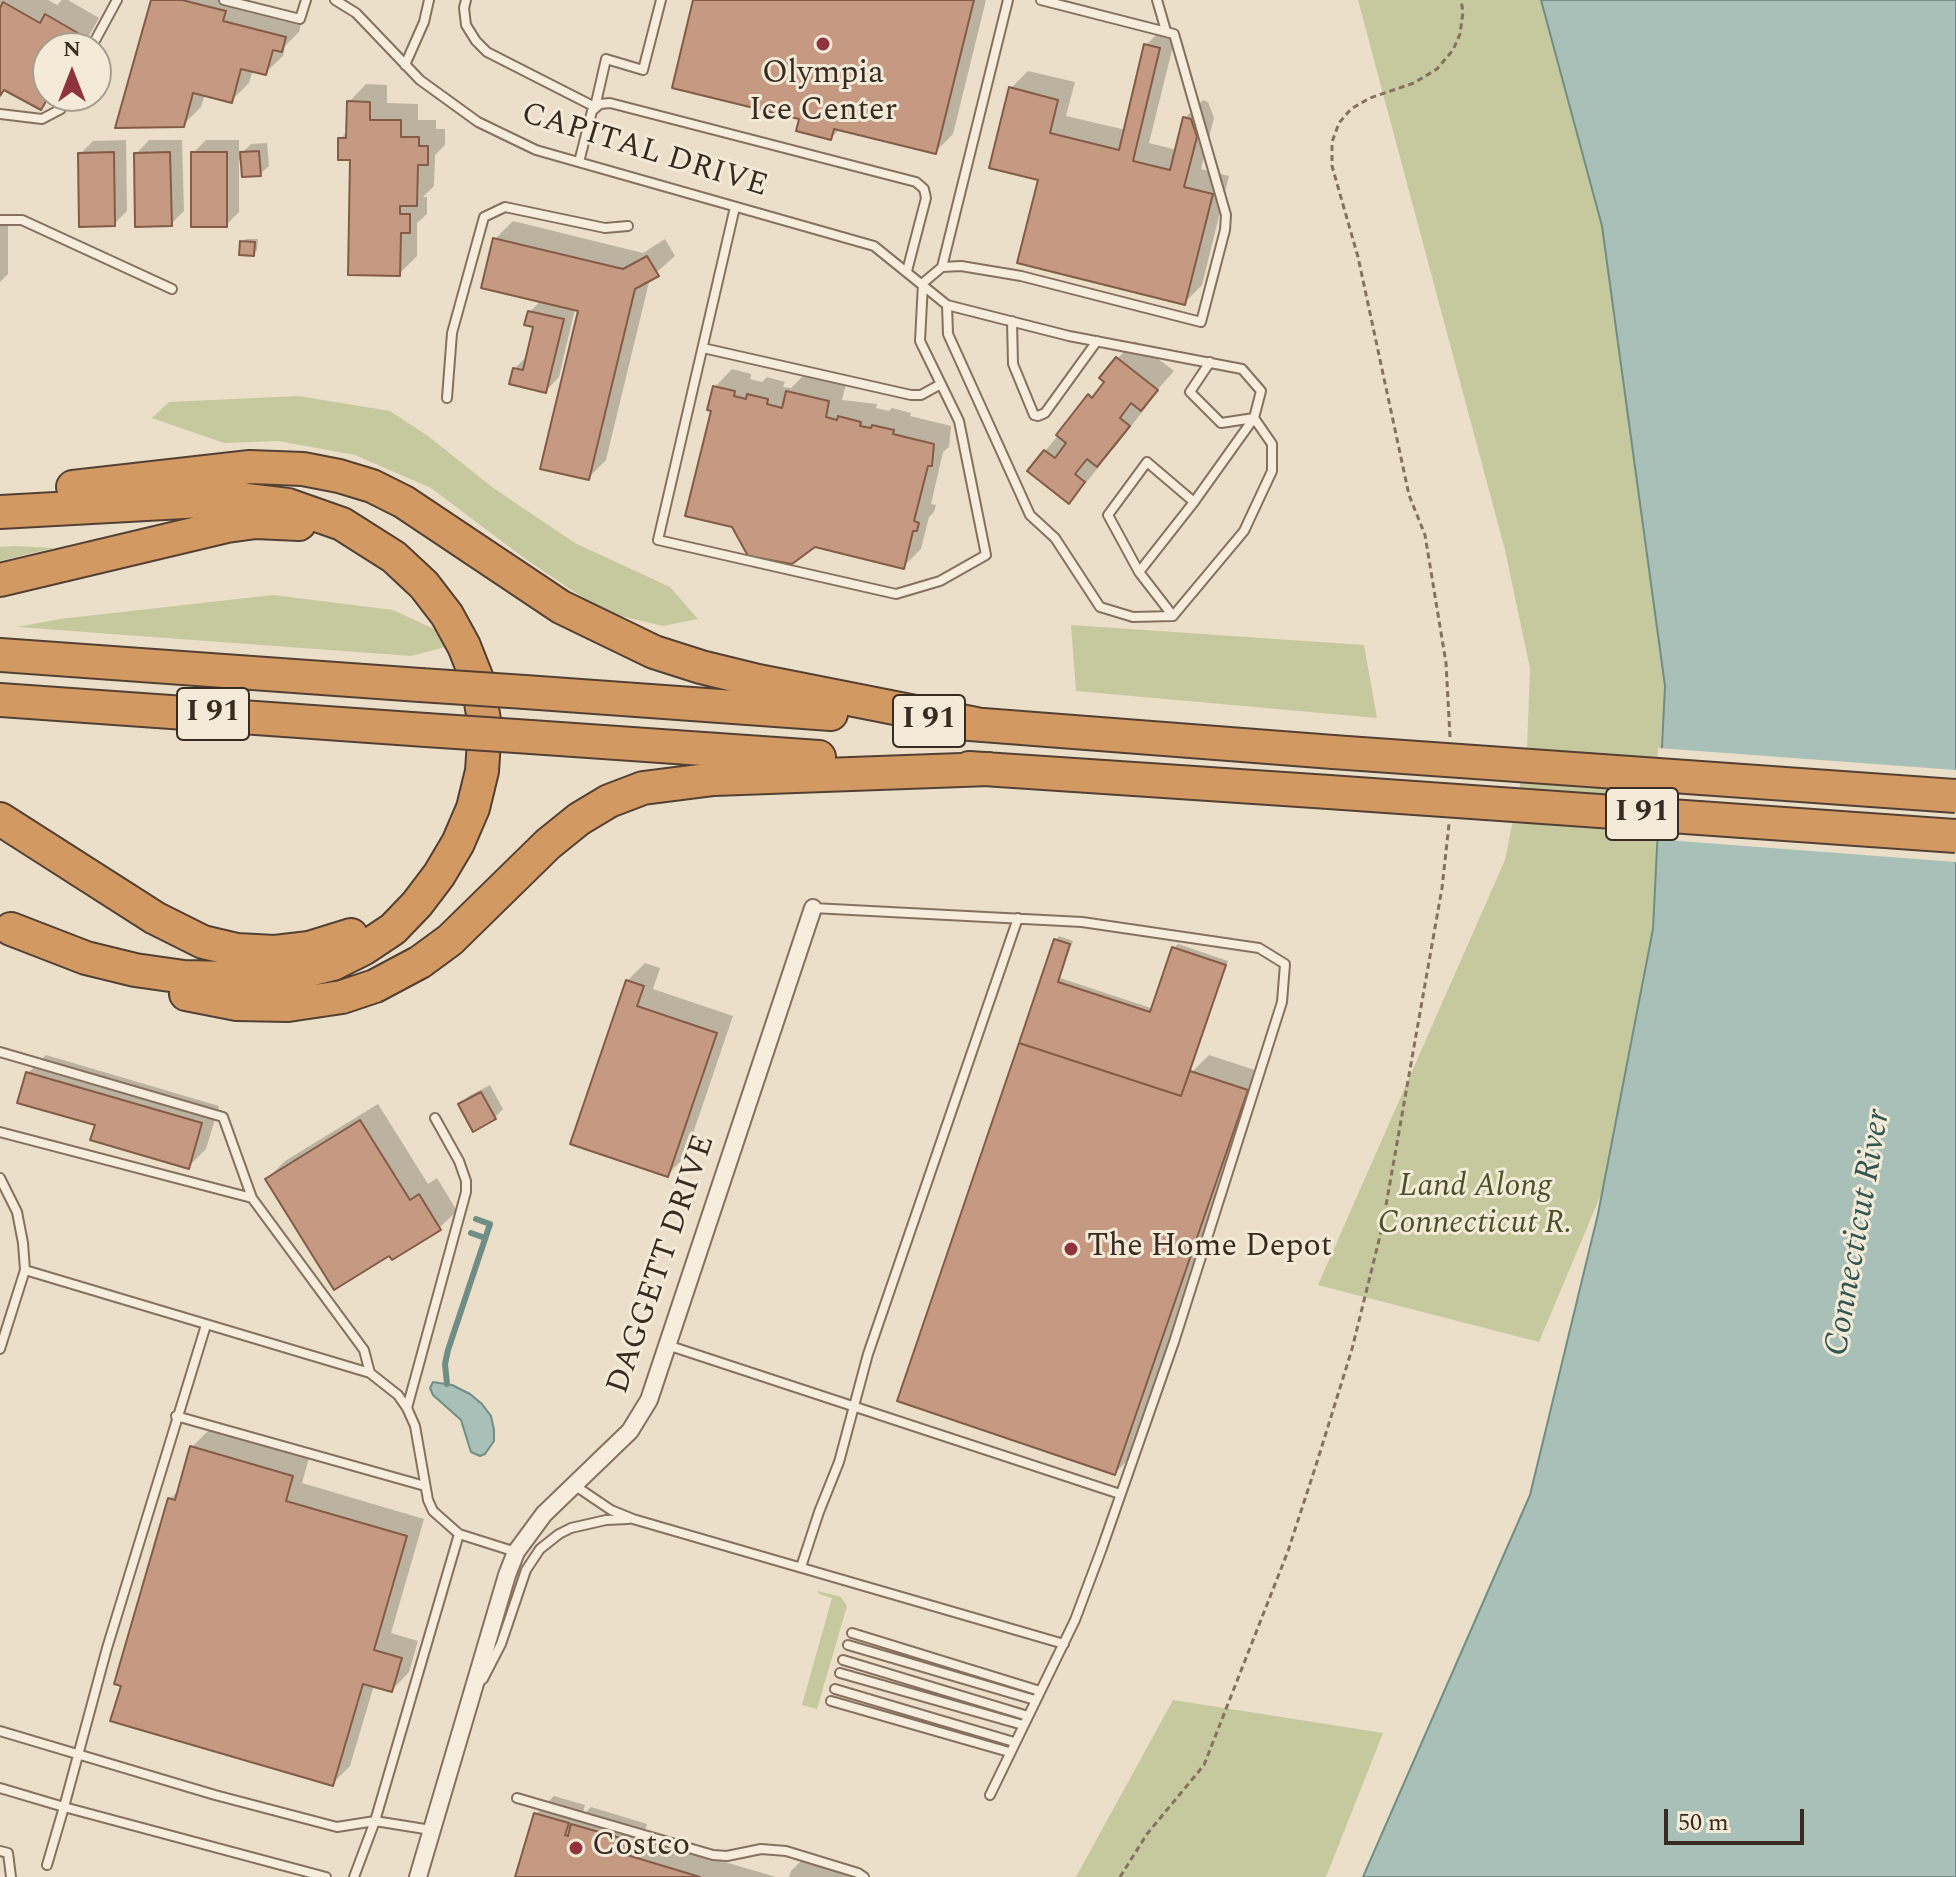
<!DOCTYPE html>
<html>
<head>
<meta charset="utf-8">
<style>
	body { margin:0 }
	#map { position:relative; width:1956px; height:1877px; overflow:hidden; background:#ebdfc9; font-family:Spectral,serif }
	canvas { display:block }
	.north { position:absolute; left:32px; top:32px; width:80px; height:80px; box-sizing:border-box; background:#f3ead8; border:2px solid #a89e8f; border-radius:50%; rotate:0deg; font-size:22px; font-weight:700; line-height:32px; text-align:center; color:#382b21 }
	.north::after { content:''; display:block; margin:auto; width:28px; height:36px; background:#90343b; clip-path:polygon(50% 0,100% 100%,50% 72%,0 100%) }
	.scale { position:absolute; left:1664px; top:1809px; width:140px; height:36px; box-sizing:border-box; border:4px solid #382b21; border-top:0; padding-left:10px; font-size:24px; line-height:28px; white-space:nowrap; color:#382b21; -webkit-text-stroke:6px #f3ead8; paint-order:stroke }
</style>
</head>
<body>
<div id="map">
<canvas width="1956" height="1877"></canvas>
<div class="north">N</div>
<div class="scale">50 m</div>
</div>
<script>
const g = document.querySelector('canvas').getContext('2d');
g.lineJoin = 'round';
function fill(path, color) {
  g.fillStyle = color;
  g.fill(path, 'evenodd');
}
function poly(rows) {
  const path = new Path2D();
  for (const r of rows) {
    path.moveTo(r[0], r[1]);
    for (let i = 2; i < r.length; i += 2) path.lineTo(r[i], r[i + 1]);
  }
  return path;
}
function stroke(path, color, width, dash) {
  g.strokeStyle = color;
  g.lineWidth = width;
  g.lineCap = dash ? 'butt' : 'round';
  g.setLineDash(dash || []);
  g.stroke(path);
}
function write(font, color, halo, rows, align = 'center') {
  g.font = font + ' Spectral,serif';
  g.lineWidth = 6;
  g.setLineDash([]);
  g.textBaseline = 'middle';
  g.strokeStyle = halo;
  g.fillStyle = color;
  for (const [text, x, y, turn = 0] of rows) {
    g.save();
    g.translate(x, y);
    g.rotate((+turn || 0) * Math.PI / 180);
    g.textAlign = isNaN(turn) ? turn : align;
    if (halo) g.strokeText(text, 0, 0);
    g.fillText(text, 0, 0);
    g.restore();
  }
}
fill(poly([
	[1358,0,1554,0,1690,479,1653,929,1602,1192,1539,1342,1318,1285,1505,860,1527,750,1530,668,1505,550],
	[298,396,390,411,428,436,492,487,575,543,670,587,698,619,663,626,604,612,524,558,431,488,355,455,278,441,224,443,152,418,169,402],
	[15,546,54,548,0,561,0,547],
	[273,595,393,610,434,629,445,647,411,656,17,627,60,619],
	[1071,625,1364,645,1377,718,1076,691],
	[818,1591,841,1597,847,1606,817,1709,802,1705,832,1598,819,1594],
	[1173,1700,1383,1733,1326,1877,1076,1877]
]), '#c6c99d');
const water = poly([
	[1541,0,1956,0,1956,1877,1363,1877,1530,1495,1598,1214,1653,929,1665,686,1602,226,1541,0],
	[433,1382,452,1385,470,1394,482,1404,491,1416,494,1430,494,1441,485,1454,480,1456,471,1452,461,1420,433,1395,430,1388,433,1382]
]);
fill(water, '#a9c0b8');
stroke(water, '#708e85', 2);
fill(poly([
	[1658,748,1956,770,1956,862,1653,839]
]), '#ebdfc9');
fill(poly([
	[0,0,48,0,57,5,62,0,68,0,99,18,82,48,48,48,48,96,52,96,40,108,6,89,0,95],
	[153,0,241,0,240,3,302,20,299,32,285,46,283,56,265,73,253,70,249,83,232,100,205,94,201,107,183,125],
	[695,0,986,0,953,134,935,152,840,129,831,138,802,117],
	[1164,27,1177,30,1149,143,1177,150,1185,118,1203,100,1208,102,1214,118,1201,169,1229,176,1202,285,1185,302,1040,179,1011,88,1028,71,1075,82,1066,116,1126,130,1146,45],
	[366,84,387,85,387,103,418,104,418,120,436,120,436,129,445,129,445,145,435,155,434,186,423,197,427,197,427,214,417,223,417,256,399,274,352,159,340,139,348,131,349,102],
	[126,140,127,211,114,224,80,154,93,141],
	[149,140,182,140,184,211,171,224,136,154],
	[206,140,239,140,239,156,251,144,267,143,269,166,260,174,239,160,239,212,226,225,193,153],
	[0,220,8,220,8,274,0,282],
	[513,221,643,253,665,239,675,256,650,278,606,460,589,477,580,310,575,309,559,377,546,391,514,369,528,355,535,326,530,312,541,300,495,239],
	[246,239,258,239,257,250,254,253,242,242],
	[1135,341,1174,371,1144,405,1146,407,1115,447,1099,462,1101,464,1086,483,1069,501,1045,451,1105,380,1102,378,1118,358],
	[732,369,751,374,750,379,762,382,767,377,785,382,783,387,791,388,805,374,846,384,842,400,877,404,876,408,889,411,892,408,911,413,910,416,951,426,949,447,943,452,931,504,936,505,934,512,929,517,921,549,903,567,713,409,715,387],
	[1059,936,1073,941,1060,978,1154,1009,1174,948,1178,944,1228,961,1190,1074,1209,1055,1264,1073,1133,1455,1115,1473,899,1400,1056,940],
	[645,963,660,968,653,989,733,1016,685,1157,667,1175,627,981],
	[46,1055,219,1106,206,1149,188,1167,97,1124,28,1073],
	[490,1085,503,1109,495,1117,460,1105,469,1096],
	[378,1104,428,1184,437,1178,457,1211,439,1228,267,1179,285,1161],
	[210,1429,309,1458,302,1483,424,1519,391,1633,418,1641,409,1672,392,1690,374,1685,350,1766,332,1784,170,1499,180,1489,192,1447],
	[554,1796,585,1805,582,1816,591,1807,647,1824,643,1838,776,1877,517,1877,536,1814],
	[808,1854,858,1868,855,1877,789,1877,791,1871]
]), '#0003');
stroke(poly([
	[471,1233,485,1238],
	[447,1384,445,1364,448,1350,490,1224,476,1219]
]), '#708e85', 6);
const building = poly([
	[151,0,182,0,226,11,223,21,286,37,282,52,273,50,266,75,241,69,232,103,193,93,184,127,115,128,151,0],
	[693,0,974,0,936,154,834,129,831,140,796,131,799,119,672,88,693,0],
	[3,2,40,23,45,14,83,36,76,48,48,48,49,96,41,110,4,90,0,96,0,8,3,2],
	[1144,44,1160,48,1133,161,1170,170,1183,117,1191,119,1197,137,1184,187,1213,194,1185,305,1017,263,1038,180,989,168,1009,87,1058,100,1050,133,1119,150,1144,44],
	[347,101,370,102,370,120,401,120,401,137,419,137,419,146,428,146,428,165,418,165,417,206,400,206,400,214,410,214,410,233,401,233,400,276,348,275,350,160,338,160,338,138,346,138,347,101],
	[259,151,261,176,242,177,240,152,259,151],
	[114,152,115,226,79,227,78,153,114,152],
	[170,152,172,226,135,227,134,153,170,152],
	[191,152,227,152,227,227,191,227,191,152],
	[493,238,623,269,647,256,659,276,635,289,589,480,540,469,578,311,481,288,493,238],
	[240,241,255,242,254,256,239,255,240,241],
	[528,311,564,319,546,393,509,384,513,368,523,370,533,327,524,325,528,311],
	[1116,357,1158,390,1141,411,1131,403,1120,418,1130,426,1097,467,1087,459,1075,474,1085,482,1069,504,1027,471,1044,450,1055,458,1066,443,1056,435,1088,394,1092,398,1104,382,1099,378,1116,357],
	[713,386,735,391,734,396,746,399,747,394,768,399,767,404,782,408,786,391,829,401,826,417,837,420,838,416,861,422,860,426,871,428,872,425,894,430,893,434,934,444,932,466,928,466,914,521,919,523,917,531,913,531,904,569,815,547,792,564,748,556,732,527,685,516,711,411,707,410,713,386],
	[1054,939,1070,944,1058,982,1150,1012,1172,947,1226,965,1181,1096,1019,1043,1054,939],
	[626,980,644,986,637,1006,717,1033,668,1177,570,1144,626,980],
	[1019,1043,1181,1096,1190,1071,1248,1090,1115,1475,897,1401,1019,1043],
	[26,1072,202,1123,189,1169,90,1140,95,1125,17,1103,26,1072],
	[481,1092,496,1119,473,1132,458,1104,481,1092],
	[360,1120,410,1200,419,1194,441,1230,392,1260,389,1256,334,1290,265,1179,360,1120],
	[190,1446,293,1476,286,1501,407,1536,374,1650,402,1658,392,1692,363,1684,333,1786,110,1721,121,1686,114,1684,168,1498,175,1500,190,1446],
	[534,1813,569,1823,565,1835,568,1836,571,1824,631,1841,627,1855,700,1877,515,1877,534,1813]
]);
fill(building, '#c69a82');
stroke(building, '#835b47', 2);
const lane = poly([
	[224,0,300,19,306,0],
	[335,0,356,13,420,80,478,122,536,150,874,246,947,305,1069,336,1242,369,1261,391,1254,418,1272,444,1272,471,1244,531,1173,616,1133,617,1100,607,1055,538,1030,515,948,334,947,305],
	[466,0,464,8,466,25,476,41,487,52,595,107,606,59,643,70,661,0],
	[1157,0,1166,31],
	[91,48,117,0],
	[405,65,424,22,429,0],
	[0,114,42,119,61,109,67,96],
	[579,162,592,111,600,104,610,103,916,182,924,189,926,198,907,271],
	[735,207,658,540,896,594,940,581,986,555,959,421,920,341,923,283,942,267,1008,0],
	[0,220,22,220,172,289],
	[942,267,961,266,1021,276,1201,322,1225,230,1226,215,1174,34,1041,0],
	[1012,321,1013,364,1034,415,1038,416,1045,413,1097,341],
	[703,348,911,395,921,395,941,384],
	[1210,362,1190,392,1221,423,1254,418],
	[447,398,452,333,484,217,505,207,605,228,628,226],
	[1139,572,1194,502],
	[1173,616,1139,572,1108,515,1147,462,1194,502,1254,418],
	[813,908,1082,922,1259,948,1285,964,1282,1002,1174,1342,1102,1548,1075,1620,990,1795],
	[0,1052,223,1117,252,1198],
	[0,1132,252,1198,364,1350,370,1373],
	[0,1178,17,1212,23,1243,25,1270,0,1349],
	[25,1270,370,1373,398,1395,407,1408,415,1426,428,1500,433,1511,459,1534,516,1552],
	[206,1325,107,1648,64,1807,326,1877],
	[667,1345,1120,1494],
	[407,1408,466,1192,466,1181,459,1161,435,1118],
	[176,1416,425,1486],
	[574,1485,611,1510,633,1519,1064,1644],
	[801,1567,819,1512,839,1462,868,1354,1018,918],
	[852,1633,1040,1691],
	[848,1645,1035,1700],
	[843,1660,1028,1716],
	[840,1673,1023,1725],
	[483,1679,501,1644,526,1570,540,1549,559,1534,571,1528,606,1520,628,1519],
	[835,1689,1014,1742],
	[831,1701,1009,1752],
	[0,1731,215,1795,337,1827,375,1821,431,1830],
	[0,1788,64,1807,47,1865],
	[517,1798,713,1855,727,1856,761,1849,786,1851,858,1873,864,1877],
	[0,1851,8,1853,11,1877],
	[354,1877,375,1821,459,1534]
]);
const street = poly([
	[418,1877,507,1575,516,1552,544,1514,630,1431,649,1400,813,908]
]);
const highway = poly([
	[73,487,250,467,303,469,339,476,372,486,404,502,561,607,654,652,701,667,758,681,976,724],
	[0,512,238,499,288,505,342,524,394,557,424,585,447,615,464,646,477,679,485,726,482,771,473,808,458,843,439,875,417,904,393,929,363,949,333,964,272,979,184,977,135,970,86,958,11,929],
	[0,580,227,526,256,522,299,524],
	[0,655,420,685],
	[525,692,831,714],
	[0,700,426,730],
	[957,723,1333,752],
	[531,737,819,757],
	[969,768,1329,792],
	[0,819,155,918,203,942,237,950,275,952,309,948,351,935],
	[186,994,237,1004,288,1005,342,997,375,986,420,962,450,940,548,844,579,819,609,801,643,788,714,779,989,769]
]);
stroke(lane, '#86715f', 12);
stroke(street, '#86715f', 20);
stroke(highway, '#544033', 36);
stroke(poly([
	[1450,737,1446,663,1425,535,1409,495,1358,257,1332,166,1332,142,1339,123,1351,109,1370,98,1414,83,1437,69,1453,50,1460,34,1463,12,1461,0],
	[1120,1877,1147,1834,1204,1765,1288,1551,1317,1462,1352,1349,1382,1228,1442,888,1449,824]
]), '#86715f', 3, [6, 4]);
stroke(lane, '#f6eddc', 8);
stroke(street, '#f6eddc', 16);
stroke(highway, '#d29962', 32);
const highwayBridge = poly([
	[420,685,525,692],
	[426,730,531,737],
	[1333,752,1956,796],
	[1329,792,1956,836]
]);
stroke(highwayBridge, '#544033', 36, []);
stroke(highwayBridge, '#d29962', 32);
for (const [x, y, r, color] of [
	[823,44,8,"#90343b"],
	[1071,1249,8,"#90343b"],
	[576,1848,8,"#90343b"]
]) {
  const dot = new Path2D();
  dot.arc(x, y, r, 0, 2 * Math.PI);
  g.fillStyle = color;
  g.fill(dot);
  stroke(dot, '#f3ead8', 3);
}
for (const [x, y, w] of [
	[213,714,72],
	[929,721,72],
	[1642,814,72]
]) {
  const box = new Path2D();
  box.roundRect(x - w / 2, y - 26, w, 52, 6);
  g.fillStyle = '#f3ead8';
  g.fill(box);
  stroke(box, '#382b21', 2);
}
write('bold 30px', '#382b21', null, [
	["I 91",213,714],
	["I 91",929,721],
	["I 91",1642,814]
]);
write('32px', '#382b21', '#f3ead8', [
	["Olympia",823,76,"center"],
	["Ice Center",823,113,"center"],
	["The Home Depot",1087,1249],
	["Costco",592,1848]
], 'left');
write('32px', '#382b21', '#f3ead8', [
	["CAPITAL DRIVE",644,152,17],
	["DAGGETT DRIVE",663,1265,-71]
]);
write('italic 32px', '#4b522a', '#f3ead8', [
	["Land Along",1475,1189],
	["Connecticut R.",1475,1226]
]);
write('italic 34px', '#325651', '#f3ead8', [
	["Connecticut River",1860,1233,-80]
]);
</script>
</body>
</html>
